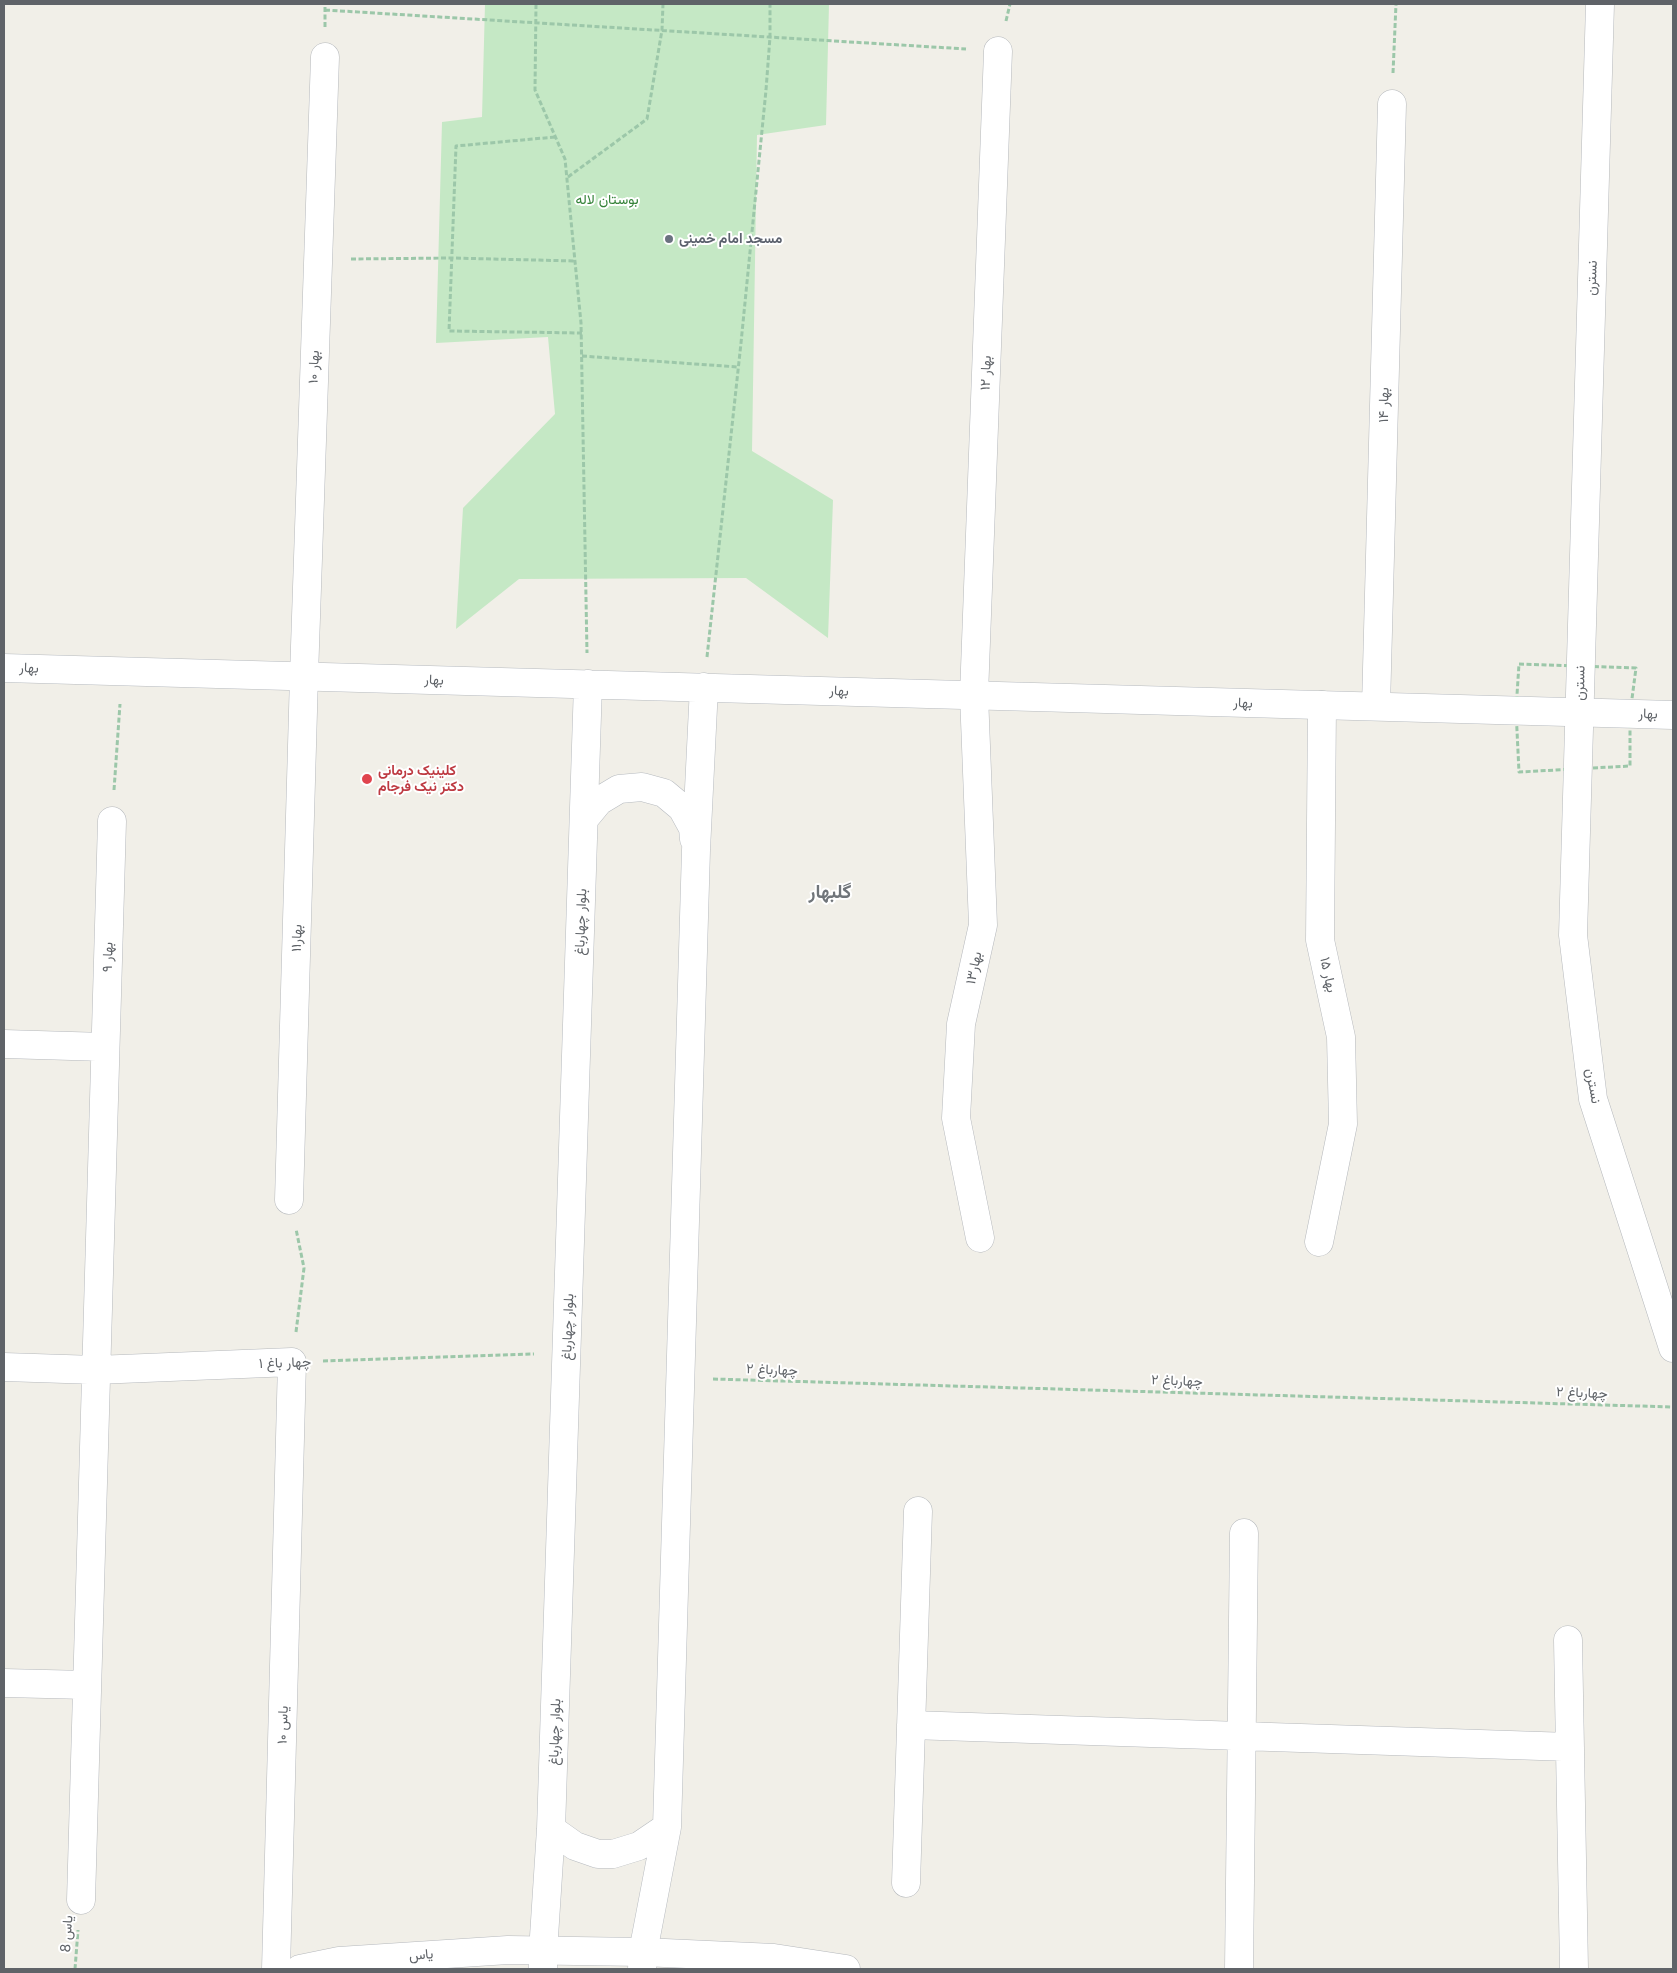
<!DOCTYPE html>
<html>
<head>
<meta charset="utf-8">
<style>
	body { margin:0 }
	#map { position:relative; width:1677px; height:1973px; overflow:hidden; background:#f1efe8; font-family:Inter,sans-serif }
	canvas { display:block }
	.frame { position:absolute; inset:0; border:5px solid #5f6368; pointer-events:none }
</style>
</head>
<body>
<div id="map">
<canvas width="1677" height="1973"></canvas>
<div class="frame"></div>
</div>
<script>
const g = document.querySelector('canvas').getContext('2d');
g.lineJoin = 'round';
function fill(path, color) {
  g.fillStyle = color;
  g.fill(path, 'evenodd');
}
function poly(rows) {
  const path = new Path2D();
  for (const r of rows) {
    path.moveTo(r[0], r[1]);
    for (let i = 2; i < r.length; i += 2) path.lineTo(r[i], r[i + 1]);
  }
  return path;
}
function stroke(path, color, width, dash) {
  g.strokeStyle = color;
  g.lineWidth = width;
  g.lineCap = dash ? 'butt' : 'round';
  g.setLineDash(dash || []);
  g.stroke(path);
}
function write(font, color, halo, rows, align = 'center') {
  g.font = font + ' Inter,Vazirmatn,sans-serif';
  g.lineWidth = 4;
  g.setLineDash([]);
  g.textBaseline = 'middle';
  g.strokeStyle = halo;
  g.fillStyle = color;
  for (const [text, x, y, turn = 0] of rows) {
    g.save();
    g.translate(x, y);
    g.rotate((+turn || 0) * Math.PI / 180);
    g.textAlign = isNaN(turn) ? turn : align;
    if (halo) g.strokeText(text, 0, 0);
    g.fillText(text, 0, 0);
    g.restore();
  }
}
fill(poly([
	[485,4,829,4,826,125,757,135,752,451,833,500,828,638,746,578,519,579,456,629,463,508,555,414,548,337,436,343,442,122,482,117]
]), '#c5e8c5');
const street = poly([
	[1600,4,1573,935,1593,1099,1673,1348],
	[1376,706,1392,104],
	[4,1044,105,1047],
	[289,1200,304,676,325,57],
	[980,1238,956,1118,961,1024,983,925,974,695,998,51],
	[1319,1242,1343,1124,1341,1037,1320,940,1322,705],
	[4,1367,96,1370,292,1362,276,1969],
	[1568,1640,1574,1969],
	[4,1683,87,1685],
	[911,1725,1570,1747],
	[906,1883,918,1511],
	[81,1900,112,821],
	[300,1969,339,1961,508,1950,643,1952,774,1958,846,1969],
	[1239,1969,1244,1533]
]);
const secondary = poly([
	[4,668,1673,715],
	[585,818,599,801,619,789,642,787,664,793,682,808,693,828,694,839],
	[551,1829,575,1846,598,1854,613,1854,639,1846,667,1827],
	[543,1969,543,1952,551,1829,588,684],
	[642,1969,643,1952,667,1827,696,850,704,687]
]);
stroke(street, '#b5b8bc', 29);
stroke(secondary, '#b6babf', 29);
stroke(poly([
	[536,4,535,90,565,159,581,323,587,653],
	[325,10,966,49],
	[1006,21,1010,4],
	[325,27,325,4],
	[1393,73,1396,4],
	[555,137,456,146,449,331,582,333],
	[568,177,647,119,662,30,663,4],
	[351,259,451,258,576,261],
	[582,356,738,367],
	[707,657,741,343,766,90,770,37,770,4],
	[1519,664,1636,668,1630,714,1630,766,1519,772,1516,710,1519,664],
	[114,790,120,704],
	[296,1332,304,1268,296,1229],
	[323,1361,534,1354],
	[713,1379,1673,1407],
	[75,1969,78,1930]
]), '#9cc7a9', 3, [5, 2.5]);
stroke(street, '#fff', 28);
stroke(secondary, '#fff', 28);
for (const [x, y, r, color] of [
	[669,239,5,"#6b7280"],
	[367,779,6,"#e0444e"]
]) {
  const dot = new Path2D();
  dot.arc(x, y, r, 0, 2 * Math.PI);
  g.fillStyle = color;
  g.fill(dot);
  stroke(dot, '#fff', 2);
}
write('14px', '#348238', '#fff', [
	["بوستان لاله",607,200]
]);
write('bold 14px', '#5b616d', '#fff', [
	["مسجد امام خمینی",679,239]
], 'left');
write('14px', '#5f6368', '#fff', [
	["نسترن",1592,278,-88],
	["بهار ۱۰",314,367,-88],
	["بهار ۱۲",986,373,-88],
	["بهار ۱۴",1384,405,-89],
	["بهار",29,668,2],
	["بهار",434,680,2],
	["نسترن",1580,683,-89],
	["بهار",839,691,2],
	["بهار",1243,703,2],
	["بهار",1648,714,1],
	["بلوار چهارباغ",581,922,-88],
	["بهار۱۱",297,938,-88],
	["بهار ۹",108,957,-88],
	["بهار۱۳",974,968,-78],
	["بهار ۱۵",1328,975,78],
	["نسترن",1593,1086,80],
	["بلوار چهارباغ",568,1327,-88],
	["چهار باغ ۱",285,1363,-2],
	["چهارباغ ۲",772,1370,2],
	["چهارباغ ۲",1177,1381,2],
	["چهارباغ ۲",1582,1393,2],
	["یاس ۱۰",283,1725,-88],
	["بلوار چهارباغ",555,1732,-88],
	["یاس 8",67,1934,-86],
	["یاس",421,1955,-5]
]);
write('bold 14px', '#be3a42', '#fff', [
	["کلینیک درمانی",378,771],
	["دکتر نیک فرجام",378,787]
], 'left');
write('bold 19px', '#70757a', '#fff', [
	["گلبهار",830,892]
]);
</script>
</body>
</html>
